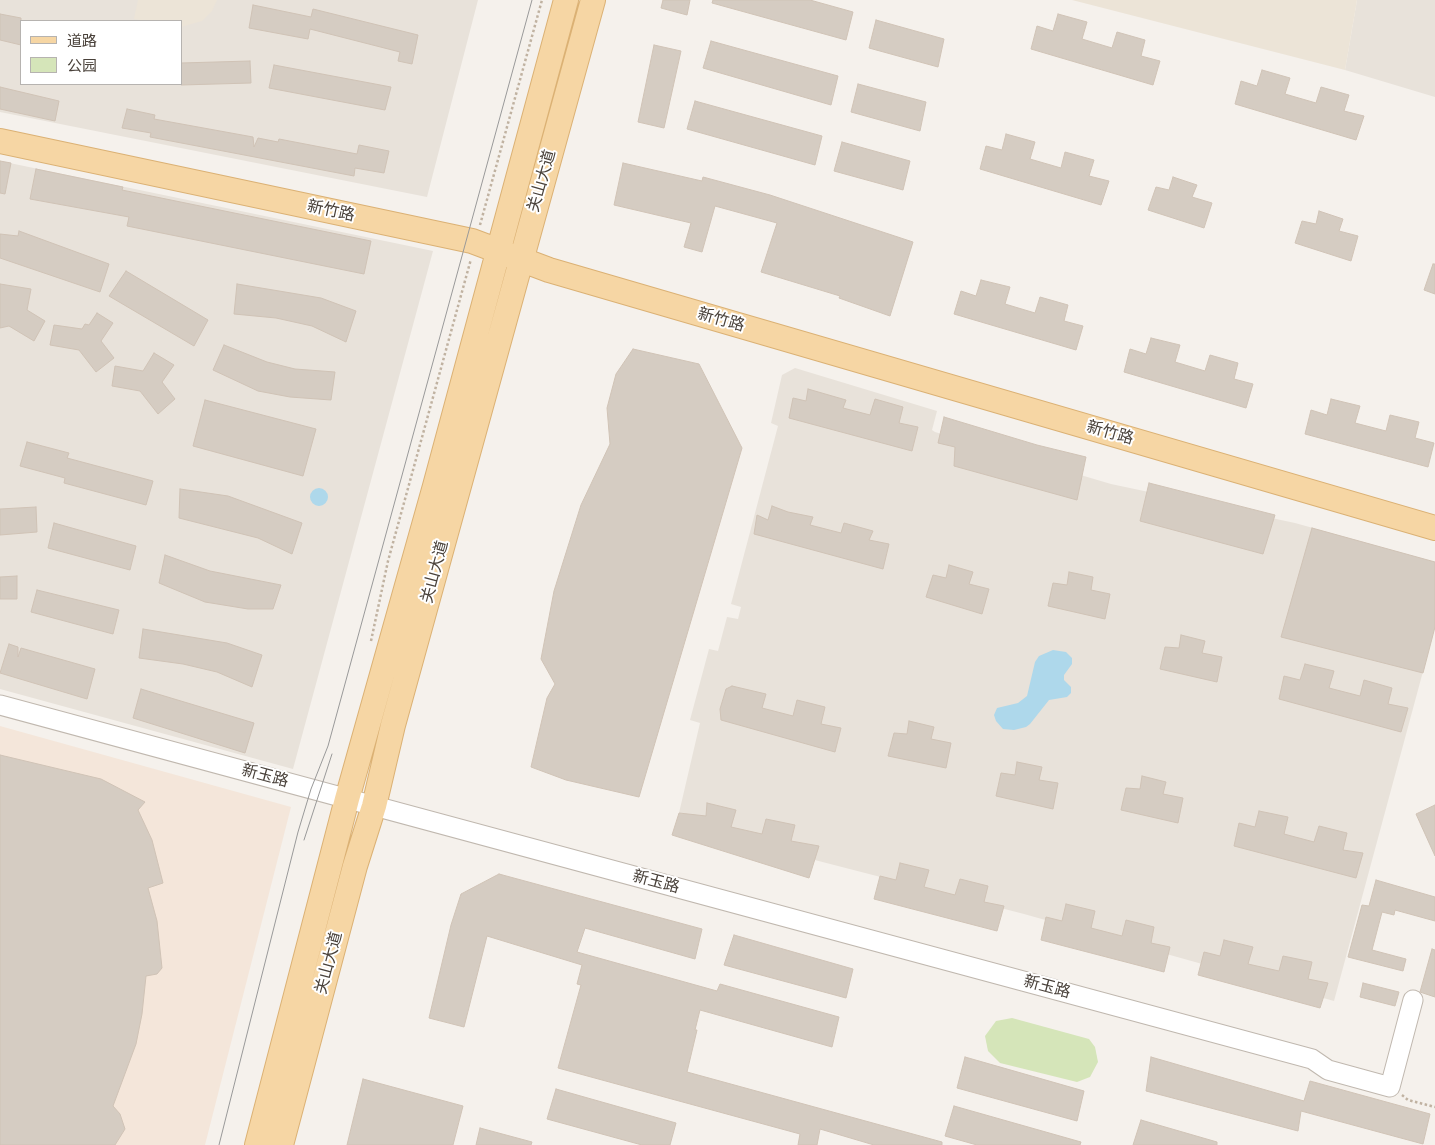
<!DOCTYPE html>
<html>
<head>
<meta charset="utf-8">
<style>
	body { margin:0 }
	#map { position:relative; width:1435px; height:1145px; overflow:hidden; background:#f5f1ec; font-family:"PT Sans","Noto Sans SC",sans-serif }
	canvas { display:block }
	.legend { position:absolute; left:20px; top:20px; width:162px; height:65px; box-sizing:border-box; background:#fff; border:1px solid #b6b3b0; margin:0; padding:6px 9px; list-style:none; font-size:15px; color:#49413a }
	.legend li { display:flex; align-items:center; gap:10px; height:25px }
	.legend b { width:25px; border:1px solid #b6b3b0 }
</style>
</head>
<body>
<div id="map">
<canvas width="1435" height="1145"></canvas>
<ul class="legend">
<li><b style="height:6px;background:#f6d6a4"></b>道路</li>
<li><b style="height:14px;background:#d5e5b9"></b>公园</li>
</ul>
</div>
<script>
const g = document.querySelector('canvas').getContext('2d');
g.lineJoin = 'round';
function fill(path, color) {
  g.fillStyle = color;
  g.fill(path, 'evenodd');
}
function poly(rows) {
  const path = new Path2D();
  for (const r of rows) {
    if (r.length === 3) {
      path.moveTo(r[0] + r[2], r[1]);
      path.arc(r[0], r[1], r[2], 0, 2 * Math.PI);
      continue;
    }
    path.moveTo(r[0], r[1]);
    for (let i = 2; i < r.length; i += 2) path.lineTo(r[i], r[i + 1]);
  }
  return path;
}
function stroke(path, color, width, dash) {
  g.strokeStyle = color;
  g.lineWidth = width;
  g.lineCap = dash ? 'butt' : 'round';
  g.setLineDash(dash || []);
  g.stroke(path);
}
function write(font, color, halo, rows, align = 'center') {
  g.font = font + ' "PT Sans","Noto Sans SC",sans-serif';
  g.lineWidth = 4;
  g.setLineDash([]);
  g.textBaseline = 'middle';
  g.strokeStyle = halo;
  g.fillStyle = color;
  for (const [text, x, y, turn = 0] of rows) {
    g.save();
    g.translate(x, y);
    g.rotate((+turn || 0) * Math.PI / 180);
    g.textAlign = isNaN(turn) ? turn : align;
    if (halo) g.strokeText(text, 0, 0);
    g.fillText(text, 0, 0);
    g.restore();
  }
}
fill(poly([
	[0,0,478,0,427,197,0,112],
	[21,21,181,21,181,84,21,84],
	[1357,0,1435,0,1435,97,1345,70],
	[0,161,433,251,293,769,0,689],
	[795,368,937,411,932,430,935,432,1111,484,1295,523,1435,562,1435,627,1334,1001,1024,914,683,826,686,814,679,813,700,723,690,720,709,649,718,651,727,617,738,619,741,607,731,604,778,426,771,423,782,375]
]), '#e8e2da');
fill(poly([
	[0,726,291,807,205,1145,0,1145]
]), '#f4e6da');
fill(poly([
	[138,0,217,0,212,11,202,21,181,27,181,21,146,21,134,19],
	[1072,0,1357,0,1345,70]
]), '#ece4d7');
fill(poly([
	[1012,1018,1089,1039,1095,1047,1098,1062,1090,1077,1077,1082,1000,1063,988,1051,985,1036,996,1021]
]), '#d5e5b9');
fill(poly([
	[319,497,9],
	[1053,650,1066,652,1072,658,1072,664,1064,675,1064,680,1071,687,1071,693,1067,697,1049,700,1030,724,1026,727,1014,730,1003,729,996,721,994,715,997,708,1018,703,1027,696,1035,662,1039,656]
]), '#aed8eb');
const building = poly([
	[663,0,690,0,687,15,661,8,663,0],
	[713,0,810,0,853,12,846,40,712,3,713,0],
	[253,5,311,17,313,9,418,35,412,64,398,61,400,52,310,29,308,39,249,28,253,5],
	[0,14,21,18,21,45,0,40,0,14],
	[1058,14,1087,22,1082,39,1112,48,1117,32,1145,40,1141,56,1160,61,1153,85,1031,49,1037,26,1053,31,1058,14],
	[876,20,944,39,938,67,869,48,876,20],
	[711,41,838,76,831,105,703,68,711,41],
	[654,45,681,51,664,128,638,122,654,45],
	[250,61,251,83,181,85,181,63,250,61],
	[274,65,391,87,385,110,269,88,274,65],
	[1262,70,1290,78,1285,94,1316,103,1321,87,1349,95,1344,111,1364,116,1356,140,1235,104,1241,81,1257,86,1262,70],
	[858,84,926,102,920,131,851,112,858,84],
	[0,87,59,101,55,121,0,109,0,87],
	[695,101,822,136,815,165,687,129,695,101],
	[127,109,155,115,154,119,253,137,254,147,258,138,278,142,279,139,357,154,359,145,389,151,384,173,355,168,354,176,150,137,151,133,122,128,127,109],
	[1006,134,1035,142,1030,159,1061,168,1065,152,1094,160,1089,176,1109,181,1101,205,980,169,986,146,1002,150,1006,134],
	[842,142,910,161,903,190,834,171,842,142],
	[0,161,11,163,5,194,0,193,0,161],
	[623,163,702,181,703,177,770,195,913,242,890,316,839,298,840,296,761,272,777,223,715,206,702,252,684,247,691,223,614,205,623,163],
	[36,169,123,187,122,190,371,241,364,274,127,226,129,217,30,199,36,169],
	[1173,177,1197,185,1192,197,1212,203,1204,228,1148,210,1156,187,1169,190,1173,177],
	[1319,211,1343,219,1339,231,1358,236,1351,261,1295,243,1302,221,1316,224,1319,211],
	[19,231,109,264,100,292,0,258,0,234,18,236,19,231],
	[1433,264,1435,264,1435,294,1424,290,1433,264],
	[126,271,208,320,194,346,109,296,126,271],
	[981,280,1010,287,1005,304,1035,313,1040,297,1068,305,1064,321,1083,326,1076,350,954,314,961,291,976,296,981,280],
	[0,284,31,289,27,310,45,321,34,341,9,326,0,328,0,284],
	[237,284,321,298,356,311,346,342,312,326,276,318,234,314,237,284],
	[97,313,113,323,101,341,114,358,96,372,79,350,50,345,54,325,82,329,85,324,89,325,97,313],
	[1151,338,1180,345,1175,362,1205,371,1210,355,1238,363,1234,379,1253,384,1246,408,1124,372,1130,349,1146,354,1151,338],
	[224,345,267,362,295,369,335,372,331,400,290,397,258,391,213,370,224,345],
	[633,349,699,364,742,448,639,797,566,780,531,767,547,698,555,684,541,659,554,591,581,505,610,444,607,408,616,374,633,349],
	[154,353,174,365,162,382,175,399,158,414,140,391,112,386,115,366,143,371,154,353],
	[808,389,846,400,843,408,870,415,875,399,903,407,899,423,918,427,912,451,789,418,793,398,806,401,808,389],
	[1331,399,1360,406,1355,423,1386,431,1390,415,1419,422,1415,438,1434,443,1428,467,1305,434,1311,410,1327,415,1331,399],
	[205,400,316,429,303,476,193,446,205,400],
	[944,417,1037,445,1086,457,1077,500,954,466,955,447,938,443,944,417],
	[27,442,69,453,67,458,153,481,146,505,64,483,65,478,20,466,27,442],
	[1149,483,1275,515,1263,554,1140,521,1149,483],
	[180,489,228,496,302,523,292,554,258,538,179,518,180,489],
	[772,506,788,512,813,517,810,525,841,533,844,523,873,531,869,540,889,544,883,569,754,534,757,515,768,520,772,506],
	[36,507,37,532,0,535,0,509,36,507],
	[54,523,136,546,130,570,48,548,54,523],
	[1312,528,1435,562,1435,627,1423,673,1281,637,1312,528],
	[165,555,210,571,281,585,273,609,248,609,205,602,159,583,165,555],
	[949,565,973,572,969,584,989,589,982,614,926,597,933,575,946,578,949,565],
	[1069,572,1093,577,1091,590,1110,594,1105,619,1048,606,1053,583,1067,585,1069,572],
	[17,576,17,599,0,599,0,577,17,576],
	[37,590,119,610,113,634,31,612,37,590],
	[143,629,227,643,262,655,252,687,217,672,183,664,139,658,143,629],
	[1181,635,1205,641,1202,653,1222,657,1217,682,1160,669,1165,647,1179,648,1181,635],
	[9,644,18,647,18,657,21,648,95,669,87,699,0,673,9,644],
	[1305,664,1334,671,1329,688,1360,696,1364,680,1392,688,1388,704,1408,708,1401,732,1279,699,1284,676,1300,680,1305,664],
	[732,686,766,694,762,708,793,716,797,700,825,707,821,724,841,728,835,752,721,720,720,709,726,689,732,686],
	[141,689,254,723,245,753,133,718,141,689],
	[909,721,934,727,931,739,951,743,946,768,888,756,894,733,907,734,909,721],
	[0,755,101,779,145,802,138,810,152,840,163,883,148,888,157,921,162,968,157,974,146,976,142,1014,136,1044,113,1106,120,1114,125,1129,115,1145,0,1145,0,755],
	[1017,762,1042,767,1039,780,1058,783,1053,809,996,796,1001,773,1015,775,1017,762],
	[1142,776,1166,782,1163,794,1183,798,1178,823,1121,810,1126,788,1140,789,1142,776],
	[707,803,736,810,731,827,762,834,766,819,795,825,791,841,819,846,809,878,672,835,679,813,706,816,707,803],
	[1435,805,1435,856,1416,814,1435,805],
	[1259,811,1288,817,1284,834,1314,842,1319,826,1347,833,1343,850,1363,853,1356,878,1234,846,1239,823,1255,827,1259,811],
	[900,863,929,870,924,887,955,895,960,879,988,886,984,902,1004,906,997,931,874,899,880,876,896,880,900,863],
	[499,874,702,929,695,959,585,928,577,952,717,991,720,984,839,1017,832,1047,700,1010,695,1030,697,1030,687,1072,942,1142,942,1145,874,1145,820,1129,817,1145,798,1145,800,1134,558,1068,581,985,577,984,582,965,487,936,464,1027,429,1018,451,925,461,894,499,874],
	[1376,880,1435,897,1435,921,1395,910,1394,915,1382,912,1372,950,1406,959,1403,971,1348,957,1362,905,1369,906,1376,880],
	[1066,904,1095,911,1091,928,1122,936,1126,920,1154,927,1151,943,1170,947,1164,972,1041,940,1046,917,1062,921,1066,904],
	[734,935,853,969,846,998,724,965,734,935],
	[1224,940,1253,947,1248,964,1279,971,1283,956,1312,962,1308,979,1328,983,1320,1008,1198,975,1204,952,1220,956,1224,940],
	[1432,949,1435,950,1435,997,1420,992,1432,949],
	[1363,983,1399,992,1395,1006,1360,997,1363,983],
	[965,1057,1084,1091,1077,1121,957,1088,965,1057],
	[1151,1057,1304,1101,1310,1081,1430,1114,1423,1144,1301,1111,1298,1131,1146,1091,1151,1057],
	[363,1079,463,1106,453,1145,347,1145,363,1079],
	[556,1089,676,1123,670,1145,642,1145,547,1119,556,1089],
	[954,1106,1081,1142,1080,1145,977,1145,945,1136,954,1106],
	[1141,1120,1217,1142,1217,1145,1133,1145,1141,1120],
	[480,1128,532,1142,531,1145,476,1145,480,1128]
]);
fill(building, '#d5ccc2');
stroke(building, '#d0c3b6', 1);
const minor = poly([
	[0,705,1312,1059,1328,1070,1390,1087,1413,1000]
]);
const major = poly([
	[0,141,472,241,549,270,1435,528],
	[257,1145,347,799,435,486,566,0],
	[281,1145,355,866,374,806,393,725,593,0]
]);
stroke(minor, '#c0b8af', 21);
stroke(major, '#dbb174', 26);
stroke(poly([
	[480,225,542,0],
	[371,641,388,561,471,259],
	[1402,1095,1408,1100,1435,1107]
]), '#c0b2a1', 2.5, [2.5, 2.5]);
stroke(minor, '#fff', 19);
stroke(major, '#f6d6a4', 24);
stroke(poly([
	[304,840,332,754],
	[219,1145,298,832,311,789,328,746,532,0]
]), '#999', 1);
write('16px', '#49413a', '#fff', [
	["关山大道",542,181,-74],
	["新竹路",331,211,12],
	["新竹路",721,320,16],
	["新竹路",1110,433,16],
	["关山大道",435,572,-75],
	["新玉路",265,776,15],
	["新玉路",656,882,15],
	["关山大道",329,963,-75],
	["新玉路",1047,987,15]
]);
</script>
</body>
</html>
